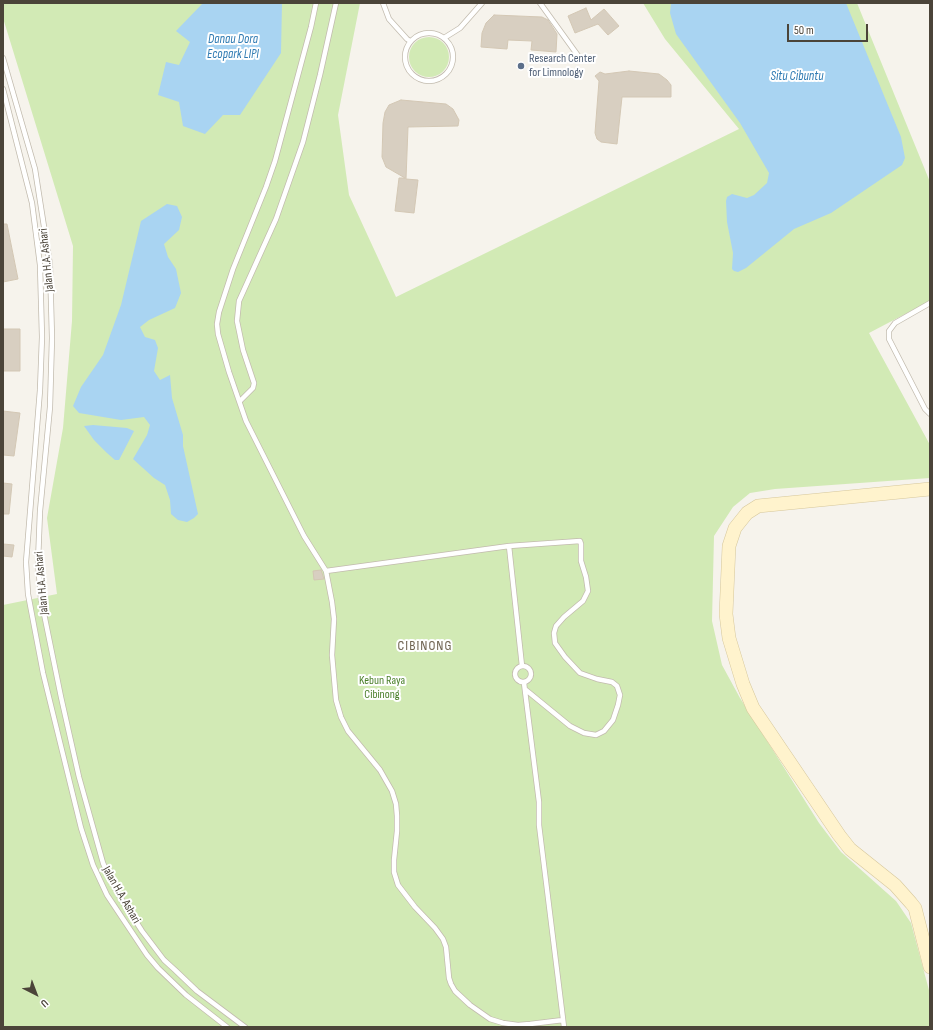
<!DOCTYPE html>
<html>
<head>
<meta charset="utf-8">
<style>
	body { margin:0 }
	#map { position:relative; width:933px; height:1030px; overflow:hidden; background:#f6f3ec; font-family:"Sofia Sans Condensed",sans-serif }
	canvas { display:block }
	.frame { position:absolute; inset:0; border:4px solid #4b4439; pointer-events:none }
	.north { position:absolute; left:16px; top:974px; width:40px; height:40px; -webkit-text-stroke:3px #fff; paint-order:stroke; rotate:138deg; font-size:11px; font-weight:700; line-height:16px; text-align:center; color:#4b4439 }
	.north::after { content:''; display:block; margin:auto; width:14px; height:18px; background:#4b4439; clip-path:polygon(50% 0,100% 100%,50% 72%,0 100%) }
	.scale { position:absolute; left:787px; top:24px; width:81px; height:18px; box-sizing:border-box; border:2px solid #4b4439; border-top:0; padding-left:5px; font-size:12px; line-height:14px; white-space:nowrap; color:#4b4439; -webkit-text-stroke:3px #fff; paint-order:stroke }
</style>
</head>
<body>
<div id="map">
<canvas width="933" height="1030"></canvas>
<div class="frame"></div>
<div class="north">U</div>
<div class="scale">50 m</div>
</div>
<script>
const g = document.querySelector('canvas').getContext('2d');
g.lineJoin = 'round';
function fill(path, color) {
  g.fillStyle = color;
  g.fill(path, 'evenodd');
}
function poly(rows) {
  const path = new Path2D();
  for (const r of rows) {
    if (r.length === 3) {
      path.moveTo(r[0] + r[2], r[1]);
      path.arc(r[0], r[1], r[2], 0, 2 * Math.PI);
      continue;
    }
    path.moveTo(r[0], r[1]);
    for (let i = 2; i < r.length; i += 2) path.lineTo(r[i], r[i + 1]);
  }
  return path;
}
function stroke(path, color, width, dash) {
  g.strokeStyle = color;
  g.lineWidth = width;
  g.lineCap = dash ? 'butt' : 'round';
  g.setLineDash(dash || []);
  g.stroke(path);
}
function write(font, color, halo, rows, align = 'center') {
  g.font = font + ' "Sofia Sans Condensed",sans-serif';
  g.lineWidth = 4;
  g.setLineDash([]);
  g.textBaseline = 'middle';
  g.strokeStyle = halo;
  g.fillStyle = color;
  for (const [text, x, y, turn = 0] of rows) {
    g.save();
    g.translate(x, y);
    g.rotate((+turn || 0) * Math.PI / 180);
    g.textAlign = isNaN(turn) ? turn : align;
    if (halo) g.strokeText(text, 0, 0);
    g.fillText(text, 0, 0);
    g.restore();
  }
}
fill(poly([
	[3,3,360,3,338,115,349,195,396,297,739,129,665,39,643,3,857,3,930,182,930,301,869,333,930,445,930,478,775,489,750,493,733,507,714,536,712,621,722,665,740,698,819,823,841,852,896,901,911,923,930,994,930,1027,3,1027,3,605,57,594,47,518,63,428,72,321,73,246,3,18],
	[429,57,20]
]), '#d2eab5');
fill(poly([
	[203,3,282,3,281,53,240,115,223,115,205,134,183,126,179,102,158,95,166,62,179,65,190,42,176,31],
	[671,3,846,3,901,137,905,158,902,165,831,213,794,229,746,268,738,272,734,271,732,269,733,253,727,222,726,201,727,197,732,194,747,198,754,195,767,183,769,173,740,123,676,34,670,13],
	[167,204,177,206,182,217,179,230,164,244,168,257,176,269,181,293,175,308,149,320,140,327,145,337,155,340,158,348,154,371,160,380,170,375,172,398,183,435,183,446,198,514,194,518,187,522,178,520,171,514,170,500,165,485,154,478,133,459,147,435,150,425,144,417,121,420,79,413,73,406,81,387,103,355,121,305,141,221],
	[93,425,127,428,134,431,119,460,115,460,107,453,94,440,84,426]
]), '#a9d4f2');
const building = poly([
	[586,8,591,20,604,9,619,26,608,35,598,24,575,33,568,16,586,8],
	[494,15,542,17,548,20,557,34,556,52,531,50,532,41,508,40,507,49,481,47,482,33,486,23,494,15],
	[629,71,659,74,667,80,671,85,671,97,622,97,617,144,601,142,597,139,595,133,599,81,595,76,600,72,605,74,629,71],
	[401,100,446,104,453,109,459,120,458,126,408,127,406,179,418,180,414,213,395,211,399,178,405,178,386,167,382,157,383,123,385,112,389,105,401,100],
	[3,224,7,224,18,279,3,282,3,224],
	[3,329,20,329,20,371,3,371,3,329],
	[3,411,20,413,14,456,3,455,3,411],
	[3,483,12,484,9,514,3,514,3,483],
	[3,544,14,545,12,557,3,556,3,544],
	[321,570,324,579,314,580,313,571,321,570]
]);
fill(building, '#d8cfc1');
stroke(building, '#d3c7b4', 1);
const lane = poly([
	[316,3,311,27,275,161,266,187,233,269,219,312,217,324,218,334,229,372,246,421,304,536,326,571,332,602,334,619,332,655,336,700,341,717,348,731,380,770,392,791,396,804,397,816,397,831,394,860,394,872,398,885,415,907,435,928,443,939,446,947,449,978,451,984,455,991,470,1005,490,1019,503,1023,518,1025,530,1024,563,1020],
	[383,3,389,19,407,39,410,41],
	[540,3,579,57],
	[429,57,24],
	[444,38,460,28,482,3],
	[3,58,35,169,50,265,52,338,50,407,40,511,38,562,41,599,61,697,79,777,103,863,110,879,120,897,142,931,164,960,175,970,197,991,245,1027],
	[3,89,32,203,40,265,42,337,40,390,26,562,28,594,43,673,81,828,93,865,107,895,147,955,158,968,186,995,227,1027],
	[930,303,895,323,889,331,889,339,925,409,930,414],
	[240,401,253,388,254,383,243,350,237,321,239,301,276,219,303,142,320,75,336,3],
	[509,546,580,541,581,544,581,561,586,577,588,591,583,601,564,617,556,626,554,633,555,643,565,657,580,673,597,679,612,682,617,686,620,695,618,705,613,720,604,731,596,735,584,733,570,726,526,690],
	[326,571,509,546,522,666],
	[523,674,8],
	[524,683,539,802,539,825,564,1027]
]);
const secondary = poly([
	[930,489,758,506,747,513,735,528,729,546,726,614,729,638,743,684,753,708,839,835,850,849,895,885,911,903,915,908,930,967]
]);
stroke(lane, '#c2bbae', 6);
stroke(secondary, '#d6c79b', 14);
stroke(lane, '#fff', 4.5);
stroke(secondary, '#fff3cd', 13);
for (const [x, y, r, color] of [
	[521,66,4,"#5c6f8a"]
]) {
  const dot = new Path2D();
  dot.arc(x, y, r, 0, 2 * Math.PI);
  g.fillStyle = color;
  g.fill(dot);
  stroke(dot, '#fff', 1.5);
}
write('12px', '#4e5e75', '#fff', [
	["Research Center",529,59],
	["for Limnology",529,73]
], 'left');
write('12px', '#4b4439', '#fff', [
	["Jalan H.A. Ashari",47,260,-96],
	["Jalan H.A. Ashari",42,583,-95],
	["Jalan H.A. Ashari",121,895,60]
]);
write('12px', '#4a7f2a', '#fff', [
	["Kebun Raya",382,681],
	["Cibinong",382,695]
]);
write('italic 13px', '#2e7ab2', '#fff', [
	["Danau Dora",233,40],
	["Ecopark LIPI",233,55],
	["Situ Cibuntu",797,77]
]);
g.letterSpacing = '1px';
write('14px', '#6e6250', '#fff', [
	["CIBINONG",425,646]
]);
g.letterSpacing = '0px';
</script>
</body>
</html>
